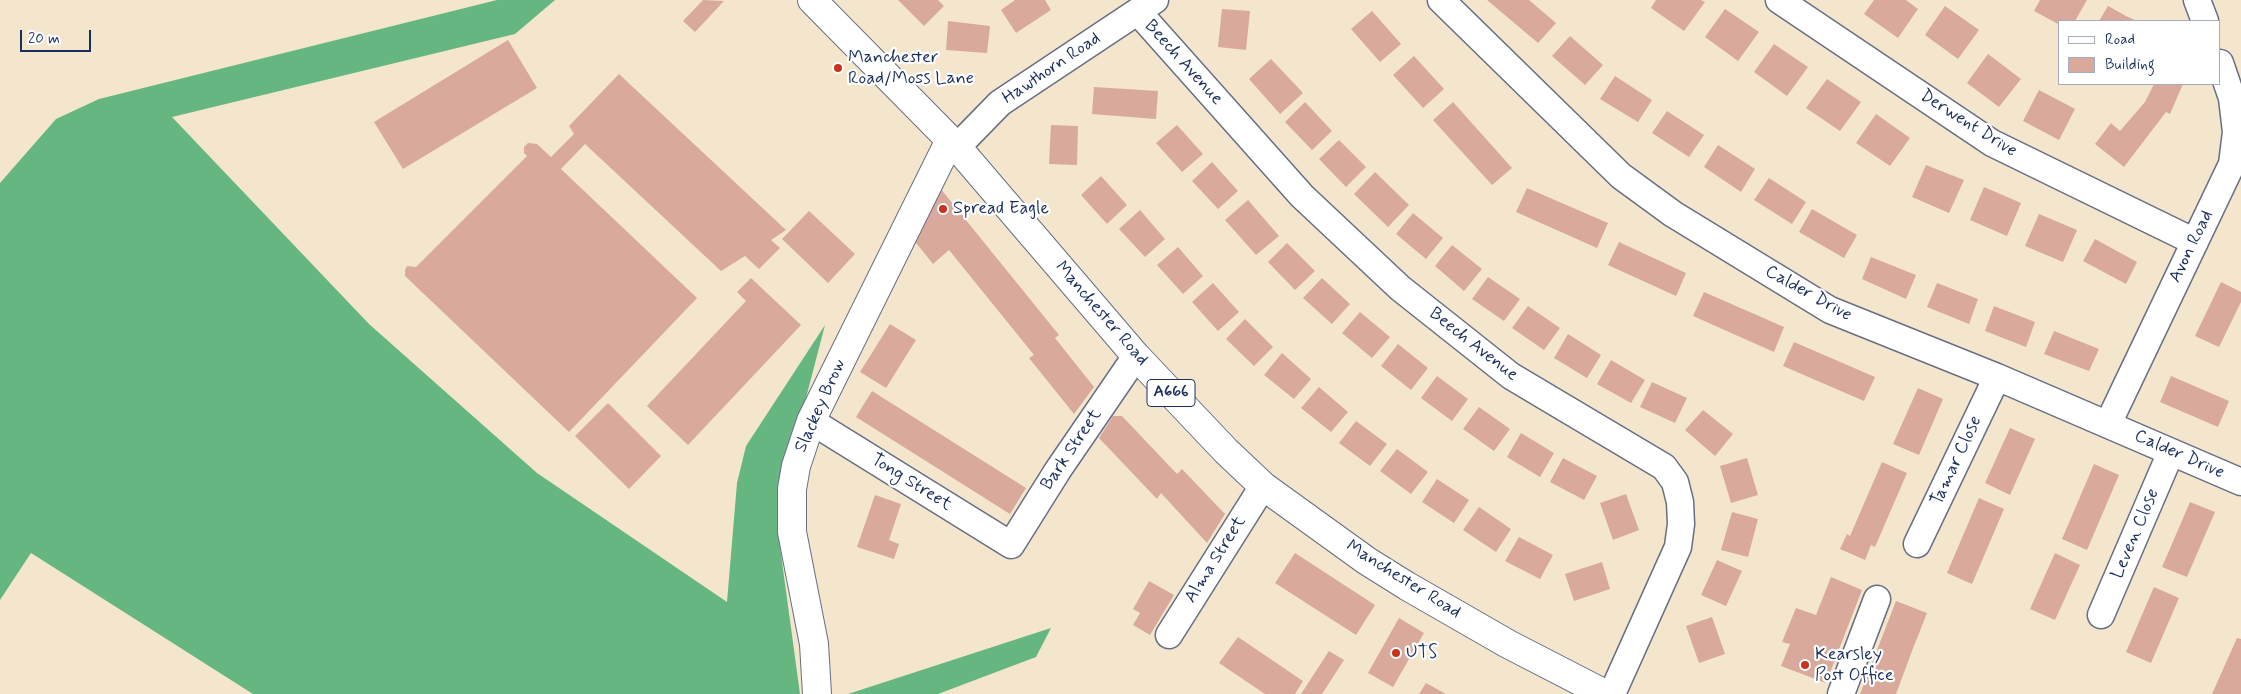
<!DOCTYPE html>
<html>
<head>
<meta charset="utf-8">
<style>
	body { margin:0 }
	#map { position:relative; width:2241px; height:694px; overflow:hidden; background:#f3e6cd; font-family:Mynerve,sans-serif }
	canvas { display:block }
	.legend { position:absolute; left:2058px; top:20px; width:162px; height:65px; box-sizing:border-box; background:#fff; border:1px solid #a4acbf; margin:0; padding:6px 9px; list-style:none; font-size:15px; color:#1b2f5e }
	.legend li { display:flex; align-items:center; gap:10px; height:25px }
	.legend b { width:25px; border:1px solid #a4acbf }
	.scale { position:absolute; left:20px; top:30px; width:71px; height:22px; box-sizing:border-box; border:2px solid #1b2f5e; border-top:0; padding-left:6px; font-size:15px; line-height:18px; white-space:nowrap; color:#1b2f5e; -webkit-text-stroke:4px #fff; paint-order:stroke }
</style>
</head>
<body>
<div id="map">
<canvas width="2241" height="694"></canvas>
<ul class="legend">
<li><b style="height:6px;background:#fff"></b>Road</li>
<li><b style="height:14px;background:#d9aa9b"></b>Building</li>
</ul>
<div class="scale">20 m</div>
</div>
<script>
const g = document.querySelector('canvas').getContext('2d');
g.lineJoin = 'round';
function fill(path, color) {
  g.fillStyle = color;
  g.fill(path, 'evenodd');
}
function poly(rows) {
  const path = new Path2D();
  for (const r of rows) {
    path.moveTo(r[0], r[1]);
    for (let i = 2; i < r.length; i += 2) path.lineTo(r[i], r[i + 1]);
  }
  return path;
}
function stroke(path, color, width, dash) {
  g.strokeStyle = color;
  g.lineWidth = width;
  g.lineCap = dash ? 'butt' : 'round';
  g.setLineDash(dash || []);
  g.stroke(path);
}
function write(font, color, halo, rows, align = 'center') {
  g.font = font + ' Mynerve,sans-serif';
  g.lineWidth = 4.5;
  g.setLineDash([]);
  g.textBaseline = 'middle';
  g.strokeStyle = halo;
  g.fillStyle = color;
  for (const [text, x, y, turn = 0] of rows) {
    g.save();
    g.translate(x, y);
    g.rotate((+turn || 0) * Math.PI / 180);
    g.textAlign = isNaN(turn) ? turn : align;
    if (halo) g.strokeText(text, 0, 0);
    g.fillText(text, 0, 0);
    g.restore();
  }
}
fill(poly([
	[497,0,555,0,515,34,172,117,369,324,537,473,727,602,737,483,746,446,825,325,801,417,782,468,778,496,777,525,800,694,253,694,31,553,0,600,0,183,56,119,99,99],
	[1051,628,1036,657,938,694,848,694]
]), '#66b681');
fill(poly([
	[703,0,724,1,695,32,683,21],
	[898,0,938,0,944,6,924,26],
	[1015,0,1045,0,1051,10,1016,33,1001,10],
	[1487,0,1529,0,1556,23,1538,43],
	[1656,0,1701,0,1705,2,1684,31,1651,8],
	[1874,0,1906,0,1918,9,1898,38,1864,14],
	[2040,0,2087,0,2075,21,2060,21,2060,25,2034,11],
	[1945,6,1979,30,1958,59,1925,35],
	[2108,6,2126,16,2137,21,2099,21],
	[1222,9,1250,11,1246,50,1218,47],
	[1725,9,1759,32,1738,61,1705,37],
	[1372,11,1401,44,1380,62,1351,29],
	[948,21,990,26,987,53,946,50],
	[1570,36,1603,65,1585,85,1552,56],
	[508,40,537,88,403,169,374,122],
	[1774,44,1808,67,1787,96,1754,72],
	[1988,54,2021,79,1999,107,1967,83],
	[1414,56,1444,89,1423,108,1393,75],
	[1271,59,1303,93,1280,114,1249,79],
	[619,74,786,230,771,240,780,248,759,269,745,256,721,271,585,144,561,169,697,298,569,432,405,276,405,270,407,266,416,267,527,156,524,153,524,147,528,143,537,144,551,157,574,134,569,126],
	[1615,76,1652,100,1638,122,1600,99],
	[1827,79,1861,102,1840,131,1806,108],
	[2154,84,2183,84,2170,114,2166,112,2124,167,2095,144,2111,123,2120,131,2145,102],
	[1094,87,1158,91,1156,119,1092,114],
	[2039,90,2075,109,2059,140,2023,121],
	[1305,102,1332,131,1312,150,1285,122],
	[1453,102,1512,168,1492,185,1433,120],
	[1667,111,1704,135,1689,157,1652,133],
	[1876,114,1910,138,1890,166,1856,143],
	[1051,125,1078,126,1077,165,1049,164],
	[1177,125,1203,154,1182,172,1156,143],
	[1339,140,1366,167,1346,187,1319,159],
	[1718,145,1755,169,1741,192,1704,167],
	[1212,162,1238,191,1218,209,1192,181],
	[1926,165,1964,180,1949,213,1912,197],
	[1375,172,1409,205,1388,227,1354,194],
	[1101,176,1127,205,1107,224,1081,195],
	[1769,178,1806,202,1792,224,1754,200],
	[1984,187,2021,203,2007,236,1970,220],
	[940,188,1059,335,1055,338,1094,387,1074,414,1029,358,1034,355,949,250,933,264,913,239],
	[1527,188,1608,223,1597,248,1516,212],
	[1248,200,1279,236,1256,255,1225,220],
	[1812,209,1857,235,1844,258,1799,232],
	[1140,210,1165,239,1145,257,1119,229],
	[809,211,855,254,828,283,782,239],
	[1413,213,1443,238,1426,259,1396,234],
	[2039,214,2077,230,2063,262,2025,246],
	[2095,239,2137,262,2126,284,2083,261],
	[1619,242,1686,273,1676,296,1608,265],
	[1287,243,1315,271,1295,290,1268,262],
	[1452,245,1482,269,1464,291,1435,266],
	[1178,247,1203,276,1183,294,1157,265],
	[1871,257,1916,275,1906,299,1862,279],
	[1488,277,1520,299,1504,321,1472,299],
	[751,278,801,325,688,445,647,406,746,301,737,292],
	[1322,278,1350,304,1332,324,1303,298],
	[2221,282,2241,292,2241,302,2219,347,2195,336],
	[1213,283,1239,312,1218,331,1192,302],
	[1937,283,1978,299,1969,324,1927,307],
	[1704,292,1784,327,1774,352,1693,316],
	[1528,306,1560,328,1544,350,1512,328],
	[1994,306,2035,322,2026,347,1985,331],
	[1360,312,1390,337,1372,358,1342,333],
	[1245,319,1273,347,1254,366,1226,339],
	[890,324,916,340,886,388,860,372],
	[2054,331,2099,349,2089,371,2044,354],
	[1568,334,1601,355,1587,378,1554,358],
	[1794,342,1875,377,1864,401,1783,366],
	[1398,344,1428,368,1411,390,1381,366],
	[1282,353,1311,379,1294,399,1264,375],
	[1611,360,1645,380,1631,403,1597,384],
	[1437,376,1468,399,1452,421,1421,398],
	[2171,376,2229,401,2218,427,2160,402],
	[1652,382,1687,398,1675,423,1640,407],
	[1319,387,1348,412,1331,432,1301,408],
	[1918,388,1943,399,1919,455,1893,444],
	[872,391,1026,488,1010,514,856,417],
	[608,403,661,456,629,489,575,436],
	[1479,407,1510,429,1494,451,1463,429],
	[1703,410,1733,434,1715,456,1685,430],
	[1113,416,1122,416,1177,474,1182,469,1225,514,1207,543,1161,493,1157,499,1099,438],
	[1356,421,1387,444,1370,466,1339,443],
	[2010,428,2035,439,2010,495,1985,483],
	[1521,433,1554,453,1540,477,1507,457],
	[1397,449,1428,472,1411,494,1380,471],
	[1563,458,1597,476,1584,500,1550,482],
	[1747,458,1758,495,1731,503,1720,466],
	[1882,462,1907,473,1875,547,1871,545,1865,560,1840,549,1847,534,1850,536],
	[2094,464,2119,475,2087,550,2062,539],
	[1437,479,1469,500,1454,523,1422,502],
	[1626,494,1639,530,1613,540,1600,503],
	[875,495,901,504,889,540,899,544,894,559,857,547],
	[1979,498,2004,509,1972,584,1947,573],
	[2190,502,2215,512,2187,577,2162,567],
	[1479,507,1511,529,1496,552,1463,530],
	[1732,512,1758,519,1748,557,1721,550],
	[1519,537,1553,555,1540,579,1505,561],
	[1295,553,1375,605,1356,635,1275,583],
	[2055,553,2080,565,2055,620,2030,609],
	[1717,560,1742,571,1726,606,1701,595],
	[1602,562,1610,589,1574,601,1565,574],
	[1831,577,1862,590,1826,683,1781,666,1790,644,1782,642,1796,608,1816,615],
	[1149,581,1174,595,1150,635,1133,625,1140,613,1133,609],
	[2154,587,2179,598,2151,663,2126,652],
	[1896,601,1927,613,1912,651,1896,694,1860,694],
	[1712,617,1725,654,1699,663,1686,626],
	[1399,618,1424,633,1393,687,1368,673],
	[1238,637,1303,681,1295,694,1265,694,1219,663],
	[2237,638,2241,639,2241,694,2212,694],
	[1329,651,1344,660,1322,694,1301,694],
	[1426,683,1446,694,1419,694]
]), '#d9aa9b');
const street = poly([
	[1441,0,1621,176,1673,214,1830,310,1997,377,2241,482],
	[1779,0,1992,143,2195,242],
	[2197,0,2205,21],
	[1138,12,1302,196,1400,288,1511,376,1664,467,1675,482,1680,502,1681,524,1678,547,1612,694],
	[957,147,1000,103,1155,0],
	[811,421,1011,545,1058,470,1136,356],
	[2108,424,2232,164,2236,132,2232,98,2220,63],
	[1917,544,1997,377],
	[2101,615,2171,452],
	[1169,635,1263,486],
	[1841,694,1877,599]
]);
const secondary = poly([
	[817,694,814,644,792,532,792,489,796,466,811,421,950,140]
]);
const primary = poly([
	[812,0,957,147,1136,356,1226,451,1263,486,1367,561,1407,586,1508,644,1605,694]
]);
stroke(street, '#676f85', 29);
stroke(secondary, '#676f85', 30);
stroke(primary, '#676f85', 30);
stroke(street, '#fff', 26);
stroke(secondary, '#fff', 28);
stroke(primary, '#fff', 28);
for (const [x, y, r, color] of [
	[838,68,5,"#c8321e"],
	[943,209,5,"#c8321e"],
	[1396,653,5,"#c8321e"],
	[1805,665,5,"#c8321e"]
]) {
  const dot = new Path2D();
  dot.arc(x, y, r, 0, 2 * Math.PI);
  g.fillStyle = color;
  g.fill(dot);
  stroke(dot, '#fff', 2);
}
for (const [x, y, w] of [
	[1171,393,48]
]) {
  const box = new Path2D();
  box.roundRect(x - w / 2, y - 13.5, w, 27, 4);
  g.fillStyle = '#fff';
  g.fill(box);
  stroke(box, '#1b2f5e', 1);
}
write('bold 16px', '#1b2f5e', null, [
	["A666",1171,393]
]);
write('18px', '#1b2f5e', '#fff', [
	["Manchester",848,58],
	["Road/Moss Lane",848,79],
	["Spread Eagle",953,209],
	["UTS",1406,653],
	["Kearsley",1815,655],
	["Post Office",1815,676]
], 'left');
write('18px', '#1b2f5e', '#fff', [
	["Beech Avenue",1183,63,48],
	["Hawthorn Road",1052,69,-34],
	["Derwent Drive",1968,124,32],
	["Avon Road",2192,247,-64],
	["Calder Drive",1808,294,29],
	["Manchester Road",1101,314,49],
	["Beech Avenue",1473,345,38],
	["Slackey Brow",821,406,-66],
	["Bark Street",1072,450,-56],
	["Calder Drive",2179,455,24],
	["Tamar Close",1957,461,-65],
	["Tong Street",911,483,32],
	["Leven Close",2136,534,-67],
	["Alma Street",1216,560,-58],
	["Manchester Road",1403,580,32]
]);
</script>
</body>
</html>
